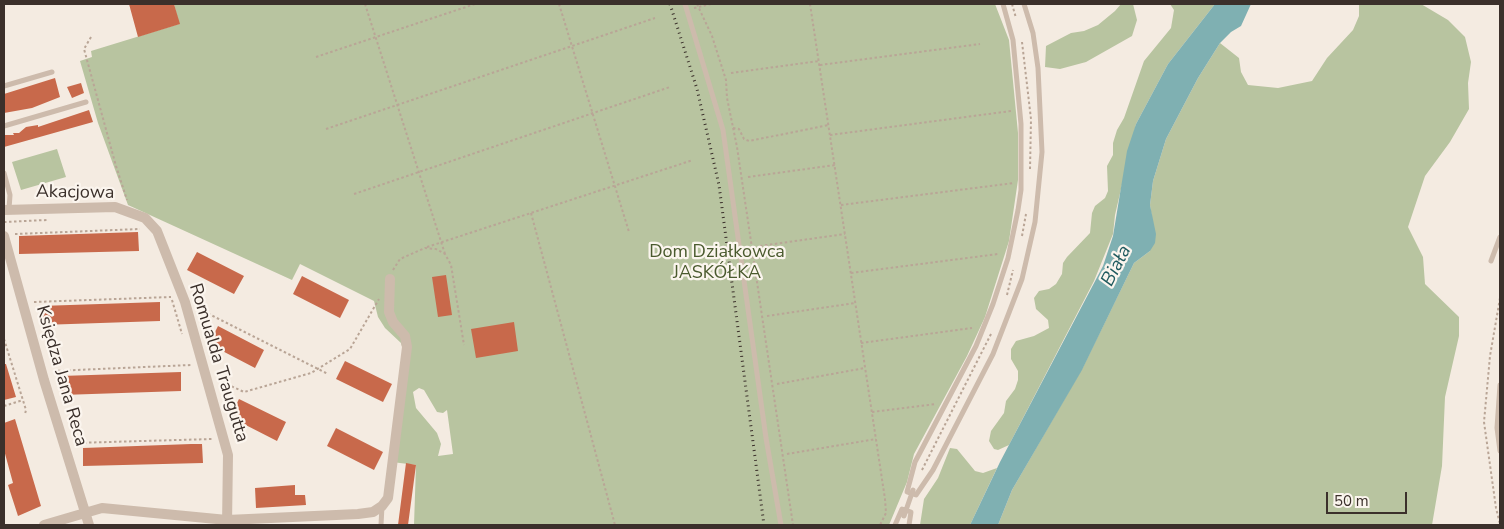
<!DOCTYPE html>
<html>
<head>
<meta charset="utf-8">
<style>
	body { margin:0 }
	#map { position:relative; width:1504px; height:529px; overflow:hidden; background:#f4ebe1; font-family:"Nunito Sans",sans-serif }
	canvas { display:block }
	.frame { position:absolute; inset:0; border:5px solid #3b302b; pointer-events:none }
	.scale { position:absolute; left:1326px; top:492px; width:81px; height:22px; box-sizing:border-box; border:2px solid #3b302b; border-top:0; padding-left:6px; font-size:15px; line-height:18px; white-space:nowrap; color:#3b302b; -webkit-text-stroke:4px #fbf5ee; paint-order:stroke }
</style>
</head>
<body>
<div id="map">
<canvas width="1504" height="529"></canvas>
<div class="frame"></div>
<div class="scale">50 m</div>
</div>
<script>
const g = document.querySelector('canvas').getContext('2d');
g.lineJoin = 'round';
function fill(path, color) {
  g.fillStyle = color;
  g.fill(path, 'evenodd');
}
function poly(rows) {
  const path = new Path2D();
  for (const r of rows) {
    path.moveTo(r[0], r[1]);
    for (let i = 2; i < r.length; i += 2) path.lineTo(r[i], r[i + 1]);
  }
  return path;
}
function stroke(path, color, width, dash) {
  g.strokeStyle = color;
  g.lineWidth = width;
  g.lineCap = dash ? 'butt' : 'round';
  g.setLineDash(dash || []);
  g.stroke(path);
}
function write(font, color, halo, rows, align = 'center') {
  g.font = font + ' "Nunito Sans",sans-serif';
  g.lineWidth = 4.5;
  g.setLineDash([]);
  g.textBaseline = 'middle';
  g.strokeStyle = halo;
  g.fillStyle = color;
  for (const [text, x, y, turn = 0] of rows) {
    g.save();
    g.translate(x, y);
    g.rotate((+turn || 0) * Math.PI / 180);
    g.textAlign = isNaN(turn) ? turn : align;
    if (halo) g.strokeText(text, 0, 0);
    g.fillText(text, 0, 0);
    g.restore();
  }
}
fill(poly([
	[174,4,995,4,1009,40,1018,133,1018,180,1009,241,985,317,967,356,914,454,907,482,889,525,414,525,416,465,392,462,405,357,401,343,385,328,378,317,374,301,300,264,292,280,128,205,98,123,80,61,92,57,91,51,179,24],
	[419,388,424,390,437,412,443,413,447,410,453,454,438,456,441,444,437,433,416,408,413,392],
	[1121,4,1133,4,1137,20,1132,36,1086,62,1060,69,1045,67,1046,46,1071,33,1084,31,1098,25,1115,11],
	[1170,4,1215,4,1168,64,1136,124,1115,215,1113,234,1094,281,1009,445,998,450,994,449,989,441,991,431,1004,413,1006,401,1015,389,1018,380,1018,371,1011,359,1011,349,1016,341,1034,336,1049,328,1048,320,1036,309,1034,298,1039,291,1049,289,1056,284,1062,274,1063,263,1067,257,1090,233,1092,213,1095,206,1105,198,1108,191,1107,166,1113,155,1113,143,1117,130,1124,118,1144,61,1171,28,1174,10],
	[1359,4,1421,4,1448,20,1465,37,1471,62,1468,83,1469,109,1450,142,1425,176,1408,227,1423,257,1425,284,1459,317,1459,336,1445,397,1442,466,1432,525,998,525,1012,490,1083,367,1134,263,1150,251,1152,218,1150,205,1153,181,1166,139,1198,78,1220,43,1239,58,1241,72,1248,85,1278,88,1312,81,1327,58,1353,30,1359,16],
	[57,149,66,177,21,190,12,162],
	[950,448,957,449,975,471,983,473,997,468,970,525,920,525,924,499,938,478]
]), '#b8c4a0');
fill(poly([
	[1215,4,1251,4,1241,26,1231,32,1220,43,1198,78,1166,139,1153,181,1150,205,1156,234,1155,243,1150,251,1134,263,1082,370,1012,490,998,525,970,525,1000,462,1103,266,1113,236,1127,151,1136,124,1168,64]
]), '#7fb0b2');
fill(poly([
	[129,4,174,4,180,24,138,37],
	[55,78,60,97,32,108,4,113,4,94],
	[81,83,84,93,72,98,67,87],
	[89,110,93,122,4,147,4,135,14,135,13,133,19,133,26,127,38,125,38,127],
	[138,232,139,251,19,254,19,236],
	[197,252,244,276,234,294,187,270],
	[446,275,452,315,438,317,432,277],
	[302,276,349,300,340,318,293,294],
	[160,302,160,321,41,325,40,306],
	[514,322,518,351,476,358,471,329],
	[218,326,264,350,255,368,209,344],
	[345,361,392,384,383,402,336,379],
	[4,364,6,364,16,397,4,400],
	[181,372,181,391,62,395,61,376],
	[239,399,286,422,277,441,230,417],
	[15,419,41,506,18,516,8,485,13,483,4,450,4,423],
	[336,428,383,452,374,470,327,446],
	[191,444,202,444,203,463,83,466,83,448],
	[406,463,416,465,408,525,398,525],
	[295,485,295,495,305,495,306,505,256,508,255,488]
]), '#c8694b');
stroke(poly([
	[365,4,445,254],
	[559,4,629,232],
	[697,4,712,36,726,80,727,98,737,147,793,525],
	[810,4,885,499,886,513,880,525],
	[1012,4,1016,18],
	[694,8,711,4],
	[91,37,84,49,116,166,127,200],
	[1022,42,1031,119,1030,170],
	[316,57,475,4],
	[820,65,980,44],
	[731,73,819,61],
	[733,128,739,129,744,139,749,141,829,125],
	[326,129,655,18],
	[830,135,1011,111],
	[748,177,835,165],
	[354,194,670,87],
	[841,205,1014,183],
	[531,213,615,525],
	[4,222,47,220],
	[15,234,140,229],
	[1022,236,1026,214],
	[760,246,845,234],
	[427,247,693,160],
	[393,270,400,259,425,248,436,249,445,254,451,265,464,345],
	[851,273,998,254],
	[1007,295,1013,270],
	[1500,298,1490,356,1484,422,1496,508,1500,524],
	[172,300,182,334],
	[34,302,171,297],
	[199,309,328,374],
	[767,316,855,303],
	[4,339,26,410,25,414],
	[861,343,972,328],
	[53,371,191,365],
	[218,380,244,392,311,373,350,349,379,299],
	[777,384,865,368],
	[4,406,23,400],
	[872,412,936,404],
	[74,443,212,439],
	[787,454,876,439],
	[922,470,991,334]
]), '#b9a596', 2, [2.5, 2.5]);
stroke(poly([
	[685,4,723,130,766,438,781,525],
	[1003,4,1013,40,1021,124,1021,190,1018,210,1008,258,993,304,976,346,915,462,907,492,916,495,933,470,993,354,1022,279,1035,222,1042,152,1038,68,1033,33,1024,4],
	[4,86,52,72],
	[4,126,86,102],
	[4,173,10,195,9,209],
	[1491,261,1500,237],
	[1500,385,1497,428,1500,451],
	[904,516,913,490],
	[381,525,382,506],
	[895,525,902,509,911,512,909,525]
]), '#cdbbac', 5);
stroke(poly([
	[4,210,115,207,145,218,157,231,185,302,228,455,227,525],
	[4,236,44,380,89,525],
	[44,525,102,508,227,520,358,514,373,512,382,506,388,498,407,347,405,336,393,322,389,312,390,279]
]), '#cdbbac', 10);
stroke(poly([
	[670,4,697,89,719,185,764,525]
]), '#3b302b', 3, [1, 4]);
write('18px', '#3b302b', '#fbf5ee', [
	["Akacjowa",75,193,1],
	["Romualda Traugutta",218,363,73],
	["Księdza Jana Reca",61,376,74]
]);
write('18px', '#4a5a2e', '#fbf5ee', [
	["Dom Działkowca",717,253],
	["JASKÓŁKA",717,274]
]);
write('italic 19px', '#1f5a5e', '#fbf5ee', [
	["Biała",1117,266,-63]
]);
</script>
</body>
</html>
